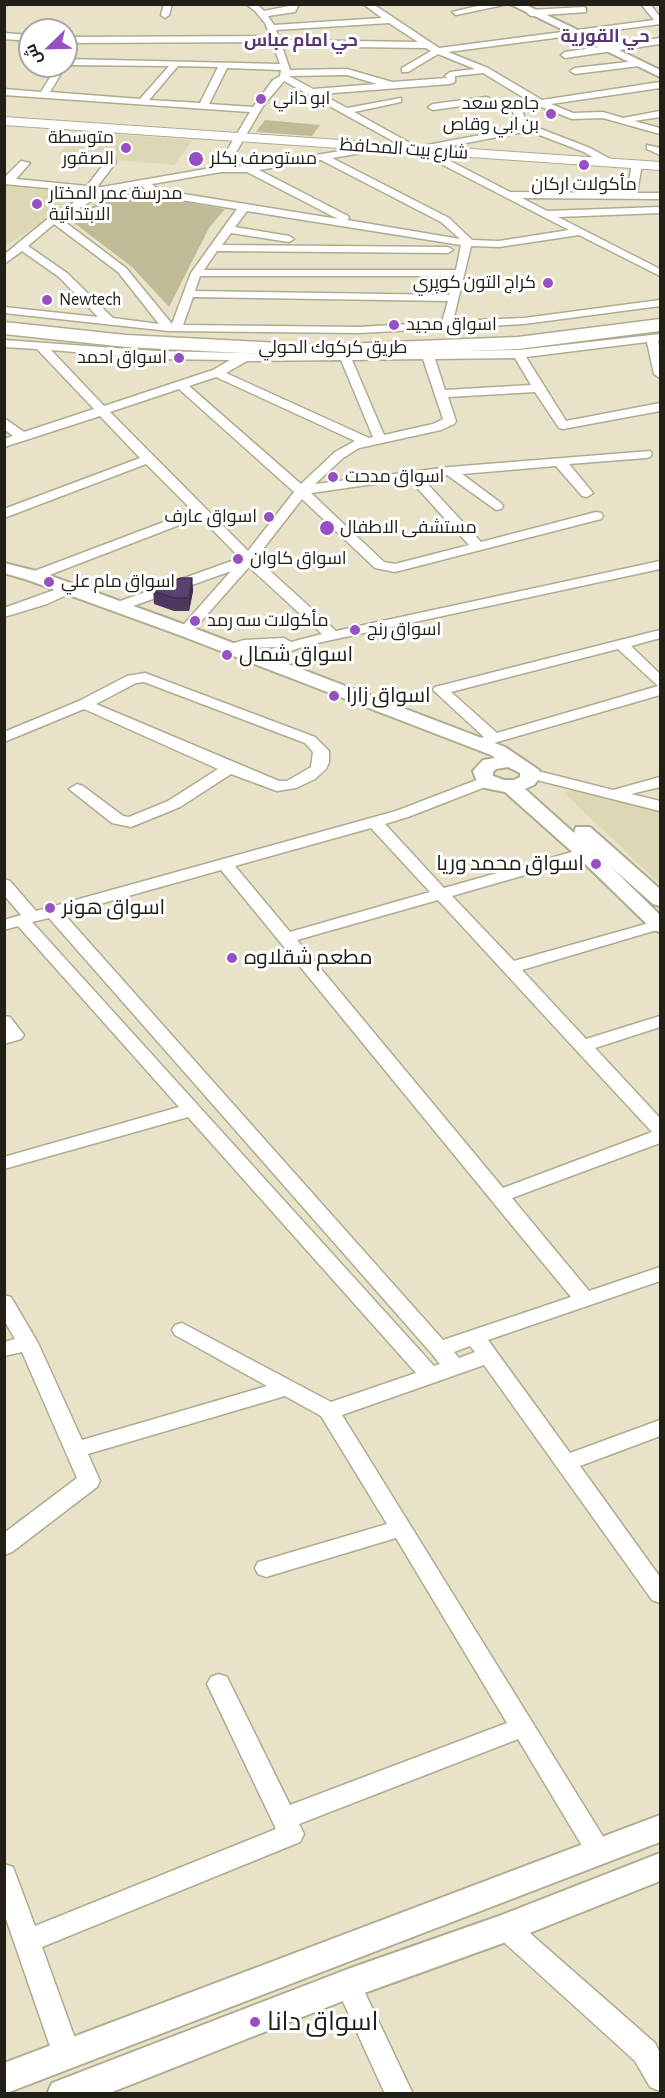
<!DOCTYPE html>
<html>
<head>
<meta charset="utf-8">
<style>
	body { margin:0 }
	#map { position:relative; width:665px; height:2098px; overflow:hidden; background:#e8e3c8; font-family:"Alegreya Sans",Cairo,sans-serif }
	canvas { display:block }
	.frame { position:absolute; inset:0; border:6px solid #222016; pointer-events:none }
	.north { position:absolute; left:18px; top:18px; width:60px; height:60px; box-sizing:border-box; background:#fff; border:2px solid #a7a6a2; border-radius:50%; rotate:247deg; font-size:16px; font-weight:700; line-height:24px; text-align:center; color:#222016 }
	.north::after { content:''; display:block; margin:auto; width:21px; height:27px; background:#9650c4; clip-path:polygon(50% 0,100% 100%,50% 72%,0 100%) }
</style>
</head>
<body>
<div id="map">
<canvas width="665" height="2098"></canvas>
<div class="frame"></div>
<div class="north">ش</div>
</div>
<script>
const g = document.querySelector('canvas').getContext('2d');
g.lineJoin = 'round';
function fill(path, color) {
  g.fillStyle = color;
  g.fill(path, 'evenodd');
}
function poly(rows) {
  const path = new Path2D();
  for (const r of rows) {
    path.moveTo(r[0], r[1]);
    for (let i = 2; i < r.length; i += 2) path.lineTo(r[i], r[i + 1]);
  }
  return path;
}
function stroke(path, color, width, dash) {
  g.strokeStyle = color;
  g.lineWidth = width;
  g.lineCap = dash ? 'butt' : 'round';
  g.setLineDash(dash || []);
  g.stroke(path);
}
function write(font, color, halo, rows, align = 'center') {
  g.font = font + ' "Alegreya Sans",Cairo,sans-serif';
  g.lineWidth = 6;
  g.setLineDash([]);
  g.textBaseline = 'middle';
  g.strokeStyle = halo;
  g.fillStyle = color;
  for (const [text, x, y, turn = 0] of rows) {
    g.save();
    g.translate(x, y);
    g.rotate((+turn || 0) * Math.PI / 180);
    g.textAlign = isNaN(turn) ? turn : align;
    if (halo) g.strokeText(text, 0, 0);
    g.fillText(text, 0, 0);
    g.restore();
  }
}
fill(poly([
	[78,132,193,140,174,165,58,155],
	[5,185,90,192,5,246],
	[573,790,660,811,660,884,564,793]
]), '#dcd7b4');
fill(poly([
	[265,120,320,125,312,136,256,132],
	[129,192,225,209,209,228,169,307,132,267,69,219,114,194]
]), '#c0ba97');
const minor = poly([
	[4,4,9,4,4,7,4,4],
	[164,4,172,4,169,15,165,18,161,15,164,4],
	[246,4,257,4,264,11,299,4,295,12,268,16,274,25,382,18,363,4,373,4,439,48,654,20,641,4,650,4,660,17,660,24,448,52,488,68,542,100,660,82,660,88,551,104,573,113,603,112,623,118,660,111,660,117,634,121,660,128,660,134,603,118,572,119,539,106,523,108,522,111,526,120,533,126,590,148,614,161,614,165,606,165,584,152,529,131,429,150,510,192,627,193,632,164,637,161,642,164,637,193,660,193,660,199,522,198,547,211,660,207,660,213,558,217,660,269,660,276,579,235,499,247,471,246,453,321,524,318,660,300,660,306,524,324,359,333,169,331,4,313,4,307,98,317,59,277,22,251,4,264,4,255,17,244,50,217,91,192,4,184,4,178,21,161,30,163,16,179,87,186,107,160,115,160,116,162,97,187,102,187,217,167,250,112,4,95,4,89,41,92,57,66,66,65,50,92,140,99,169,66,66,65,66,59,280,64,272,42,66,43,66,37,270,36,265,23,255,11,246,4],
	[389,23,418,42,280,40,276,30,389,23],
	[282,46,426,48,431,51,402,68,402,72,408,72,438,54,475,69,450,72,445,76,447,78,392,82,347,69,290,70,282,46],
	[178,66,218,67,200,103,149,100,178,66],
	[227,68,281,70,280,76,273,80,253,107,209,104,227,68],
	[483,73,531,102,517,104,512,111,523,127,417,147,354,112,401,102,401,98,347,108,321,94,450,84,455,82,455,76,483,73],
	[347,75,377,84,313,89,289,76,347,75],
	[284,81,411,151,416,151,569,230,499,241,472,240,449,218,332,158,386,149,386,145,383,144,249,166,228,166,263,106,284,81],
	[321,160,441,222,460,239,347,220,349,218,348,216,259,170,321,160],
	[221,172,247,172,338,219,159,190,152,184,221,172],
	[141,186,156,196,237,209,191,273,172,324,126,268,61,219,105,193,141,186],
	[247,211,461,245,456,270,204,270,217,251,448,253,453,250,448,247,222,245,231,233,289,242,294,239,289,236,235,227,247,211],
	[54,224,118,272,159,324,113,318,67,273,28,246,54,224],
	[200,276,455,276,449,295,195,291,200,276],
	[193,297,448,301,442,322,359,327,183,325,193,297],
	[486,4,508,4,456,15,452,12,486,4],
	[583,7,586,8,586,12,531,16,527,13,531,10,583,7],
	[4,33,30,35,30,41,4,39,4,33],
	[660,38,660,44,565,58,561,55,565,52,660,38],
	[636,61,641,64,639,66,575,74,570,71,575,68,636,61],
	[486,97,489,98,489,102,433,110,428,107,433,104,486,97],
	[647,145,660,148,660,155,647,149,647,145],
	[660,334,660,340,658,341,660,351,660,378,654,374,647,342,526,357,566,421,660,403,660,411,563,429,559,428,535,392,448,397,456,421,454,424,441,430,359,448,343,458,315,484,450,467,650,451,652,454,650,457,646,458,569,464,593,493,587,497,582,496,556,466,462,474,501,503,503,506,501,509,496,510,447,475,422,478,481,542,596,512,601,513,603,516,601,519,395,572,375,568,302,499,256,558,336,631,660,561,660,569,308,645,256,663,251,662,249,659,251,656,277,647,246,648,229,653,222,649,224,646,244,640,284,638,291,642,322,634,249,567,190,634,180,634,178,631,231,571,122,610,112,610,110,607,112,604,240,558,200,517,39,579,29,579,27,576,29,573,193,511,146,464,4,518,4,509,140,458,100,416,4,447,4,439,13,436,4,429,4,418,24,432,94,409,37,349,4,347,4,340,156,351,278,354,519,350,660,334],
	[51,350,156,359,230,360,213,370,104,406,51,350],
	[515,358,531,385,445,390,435,359,515,358],
	[423,359,443,419,433,424,384,435,352,360,423,359],
	[341,360,373,437,369,438,226,373,247,361,341,360],
	[216,377,355,441,335,452,301,484,189,386,216,377],
	[179,389,294,492,248,551,110,412,179,389],
	[409,479,469,545,395,564,384,562,311,493,409,479],
	[68,585,75,589,73,592,47,604,4,617,4,608,68,585],
	[660,630,660,638,631,646,660,674,660,695,487,745,477,745,474,742,477,739,484,737,433,690,435,687,660,630],
	[618,649,658,686,497,733,451,692,618,649],
	[145,673,315,737,329,751,329,762,326,769,315,779,296,788,277,791,231,774,180,807,131,827,112,823,69,789,77,784,83,786,123,816,129,817,168,801,218,769,84,709,4,742,4,732,79,701,127,676,145,673],
	[144,682,305,743,313,752,311,767,287,781,279,781,96,704,136,683,144,682],
	[530,769,613,790,660,777,660,787,631,794,660,801,660,811,525,777,522,774,530,769],
	[487,776,493,778,495,781,493,784,408,817,385,824,444,888,579,850,591,850,593,853,591,856,452,896,514,961,660,920,660,929,522,970,586,1039,660,1016,660,1027,595,1048,660,1118,660,1143,512,1198,589,1291,660,1267,660,1281,488,1340,570,1453,660,1420,660,1436,580,1466,660,1577,660,1603,652,1600,484,1365,342,1415,612,1851,608,1859,599,1862,590,1859,518,1739,299,1824,304,1834,300,1842,42,1947,81,2055,77,2064,67,2068,57,2064,53,2055,4,1913,4,1864,13,1867,35,1926,276,1829,207,1684,211,1677,219,1674,227,1677,290,1805,507,1723,396,1538,266,1577,258,1574,255,1568,258,1562,387,1524,321,1416,285,1396,88,1454,100,1481,97,1487,12,1552,4,1555,4,1533,77,1478,22,1352,4,1356,4,1342,15,1339,4,1320,4,1295,11,1297,38,1343,82,1440,267,1386,175,1335,172,1330,175,1325,182,1323,331,1402,416,1373,188,1117,4,1169,4,1157,179,1107,18,926,4,930,4,920,21,915,4,895,4,879,10,881,36,911,396,811,487,776],
	[371,828,430,892,290,932,235,866,371,828],
	[221,870,492,1201,571,1297,443,1340,64,914,221,870],
	[438,900,576,1050,652,1132,503,1188,297,940,438,900],
	[49,918,432,1354,440,1364,434,1366,32,922,49,918],
	[470,1346,475,1352,459,1358,454,1352,470,1346],
	[4,1016,10,1017,24,1035,21,1039,4,1044,4,1016],
	[506,1916,515,1920,655,2043,660,2053,660,2091,650,2087,635,2061,497,1936,493,1928,497,1920,506,1916],
	[348,1972,357,1976,413,2094,385,2094,335,1984,339,1976,348,1972]
]);
const tertiary = poly([
	[510,4,524,4,660,70,660,77,510,4],
	[4,563,40,572,191,627,505,747,539,770,540,777,534,785,525,789,574,833,576,827,590,827,660,889,660,906,653,904,610,866,660,915,660,932,653,930,578,857,505,792,485,788,477,782,473,771,483,760,495,758,491,755,179,635,28,580,4,573,4,563],
	[508,767,520,773,520,777,514,780,504,780,493,776,493,772,496,769,508,767],
	[660,1815,660,1842,4,2094,4,2063,660,1815],
	[660,1853,660,1881,517,1938,353,1997,107,2094,47,2094,52,2083,348,1969,499,1916,660,1853]
]);
const secondary = poly([
	[4,117,660,162,660,170,4,125,4,117]
]);
const trunk = poly([
	[660,319,660,331,518,349,319,357,126,347,4,334,4,322,126,335,319,345,518,337,660,319]
]);
stroke(minor, '#afab91', 3);
stroke(tertiary, '#afab91', 4);
stroke(secondary, '#afab91', 2);
stroke(trunk, '#afab91', 3);
fill(minor, '#fff');
fill(tertiary, '#fff');
fill(secondary, '#fff');
fill(trunk, '#fff');
fill(poly([
	[192,578,193,591,189,611,174,611,154,604,153,588]
]), '#4e385f');
fill(poly([
	[192,578,193,591,189,611,189,598]
]), '#402e4d');
const building = poly([
	[181,578,192,578,189,598,174,598,153,591,153,588,181,578]
]);
fill(building, '#5b416e');
stroke(building, '#402e4d', 1.5);
for (const [x, y, r, color] of [
	[261,99,6,"#9650c4"],
	[551,114,6,"#9650c4"],
	[126,148,6,"#9650c4"],
	[196,159,8,"#9650c4"],
	[584,165,6,"#9650c4"],
	[37,204,6,"#9650c4"],
	[548,283,6,"#9650c4"],
	[47,300,6,"#9650c4"],
	[394,325,6,"#9650c4"],
	[179,358,6,"#9650c4"],
	[333,477,6,"#9650c4"],
	[269,517,6,"#9650c4"],
	[327,528,8,"#9650c4"],
	[238,559,6,"#9650c4"],
	[49,582,6,"#9650c4"],
	[195,621,6,"#9650c4"],
	[355,630,6,"#9650c4"],
	[227,655,6,"#9650c4"],
	[334,696,6,"#9650c4"],
	[596,864,6,"#9650c4"],
	[50,908,6,"#9650c4"],
	[232,958,6,"#9650c4"],
	[255,2022,6,"#9650c4"]
]) {
  const dot = new Path2D();
  dot.arc(x, y, r, 0, 2 * Math.PI);
  g.fillStyle = color;
  g.fill(dot);
  stroke(dot, '#fff', 2);
}
write('bold 18px', '#593771', '#fff', [
	["حي القورية",605,37],
	["حي امام عباس",301,41]
]);
write('18px', '#222016', '#fff', [
	["ابو داني",273,99],
	["جامع سعد",539,104,"right"],
	["بن ابي وقاص",539,125,"right"],
	["متوسطة",114,138,"right"],
	["الصقور",114,159,"right"],
	["مستوصف بكلر",210,159],
	["مأكولات اركان",584,185,"center"],
	["مدرسة عمر المختار",49,194],
	["الابتدائية",49,215],
	["كراج التون كوپري",536,283,"right"],
	["Newtech",59,300],
	["اسواق مجيد",406,325],
	["اسواق احمد",167,358,"right"],
	["اسواق مدحت",345,477],
	["اسواق عارف",257,517,"right"],
	["مستشفى الاطفال",340,528],
	["اسواق كاوان",250,559],
	["اسواق مام علي",61,582],
	["مأكولات سه رمد",207,621],
	["اسواق رنج",367,630]
], 'left');
write('18px', '#222016', '#fff', [
	["شارع بيت المحافظ",404,149,4],
	["طريق كركوك الحولي",333,348]
]);
write('21px', '#222016', '#fff', [
	["اسواق شمال",239,655],
	["اسواق زارا",346,696],
	["اسواق محمد وريا",584,864,"right"],
	["اسواق هونر",62,908],
	["مطعم شقلاوه",244,958]
], 'left');
write('26px', '#222016', '#fff', [
	["اسواق دانا",267,2022]
], 'left');
</script>
</body>
</html>
